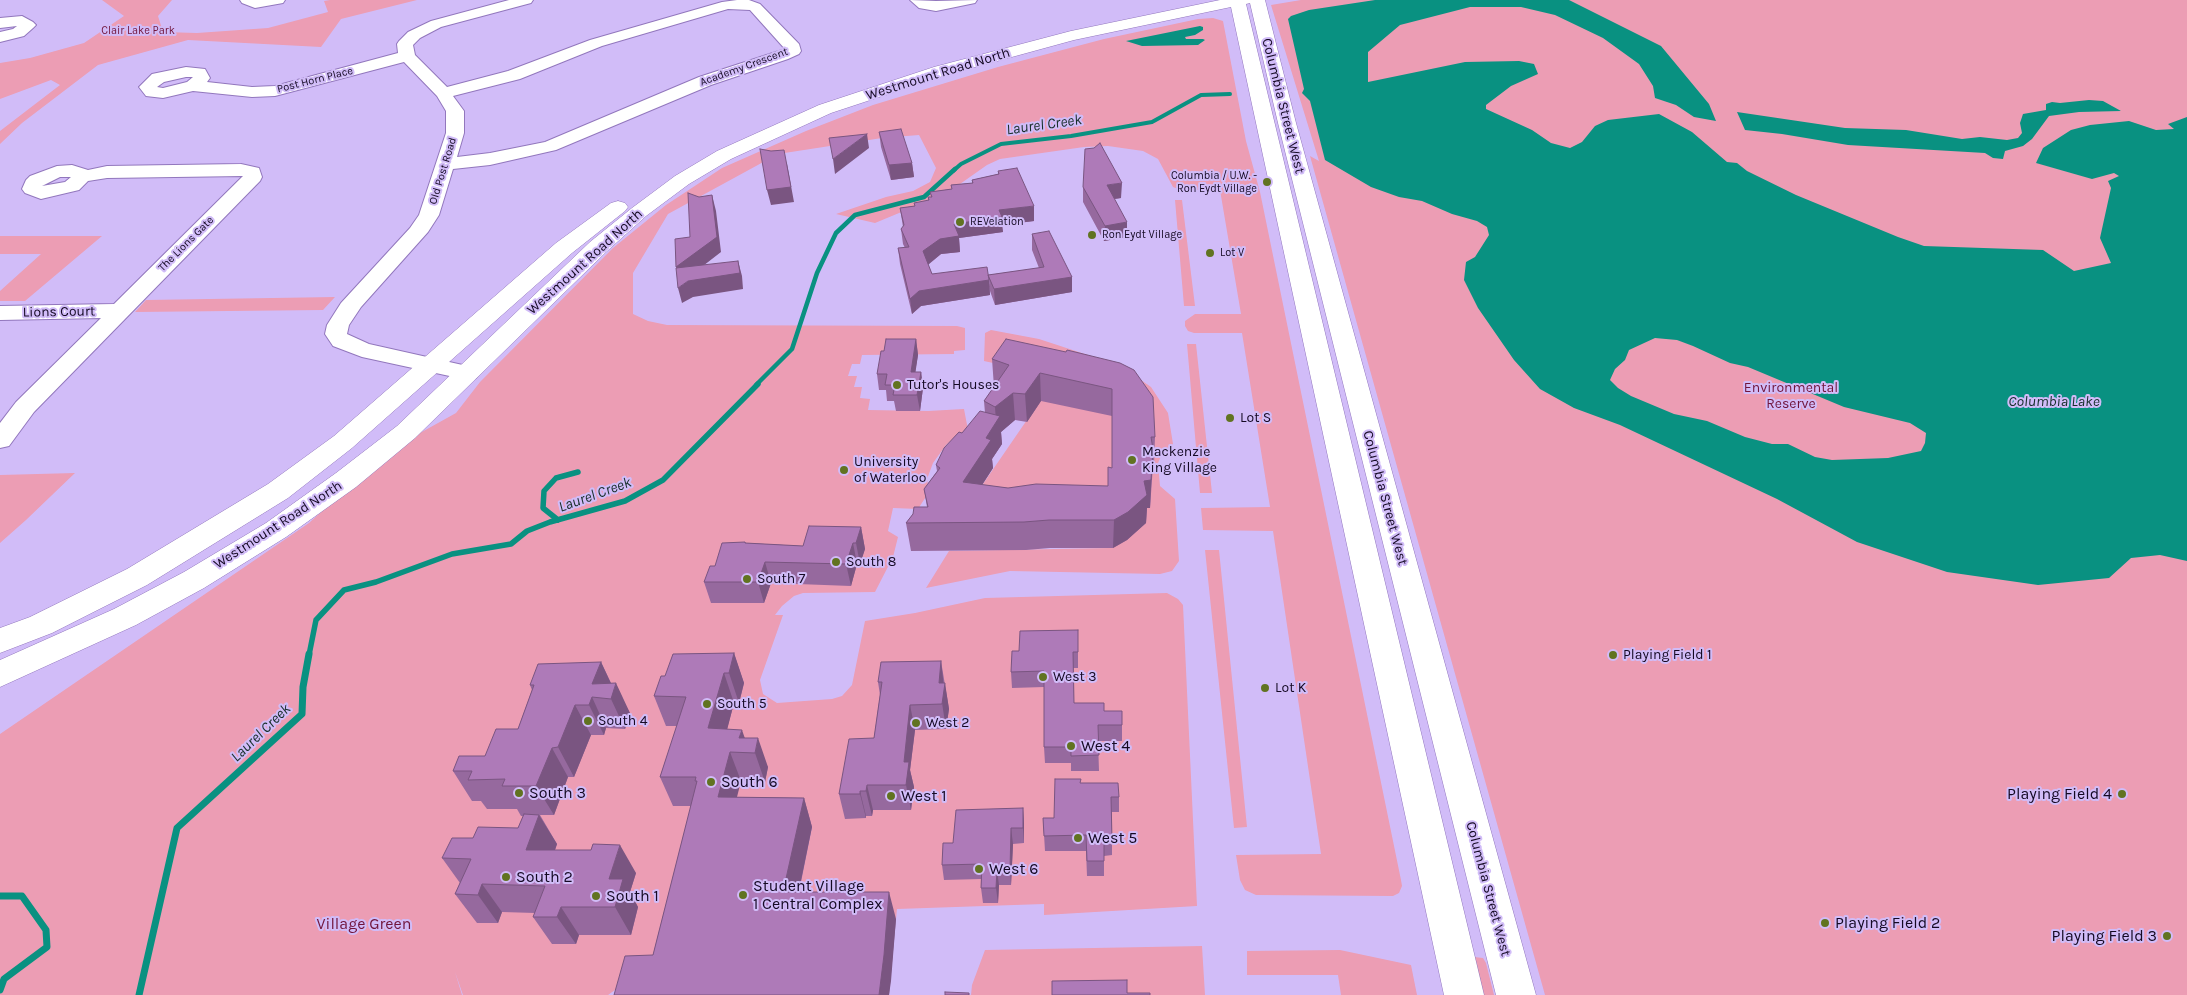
<!DOCTYPE html>
<html>
<head>
<meta charset="utf-8">
<style>
	body { margin:0 }
	canvas { display:block; background:#d1bcf8 }
</style>
</head>
<body>
<canvas width="2187" height="995"></canvas>
<script>
const g = document.querySelector('canvas').getContext('2d');
g.lineJoin = 'round';
function fill(path, color) {
  g.fillStyle = color;
  g.fill(path, 'evenodd');
}
function poly(rows) {
  const path = new Path2D();
  for (const r of rows) {
    path.moveTo(r[0], r[1]);
    for (let i = 2; i < r.length; i += 2) path.lineTo(r[i], r[i + 1]);
  }
  return path;
}
function stroke(path, color, width, dash) {
  g.strokeStyle = color;
  g.lineWidth = width;
  g.lineCap = dash ? 'butt' : 'round';
  g.setLineDash(dash || []);
  g.stroke(path);
}
function write(font, color, halo, rows, align = 'center') {
  g.font = font + ' Karla,sans-serif';
  g.lineWidth = 4;
  g.setLineDash([]);
  g.textBaseline = 'middle';
  g.strokeStyle = halo;
  g.fillStyle = color;
  for (const [text, x, y, turn = 0] of rows) {
    g.save();
    g.translate(x, y);
    g.rotate((+turn || 0) * Math.PI / 180);
    g.textAlign = isNaN(turn) ? turn : align;
    if (halo) g.strokeText(text, 0, 0);
    g.fillText(text, 0, 0);
    g.restore();
  }
}
fill(poly([
	[102,0,172,0,158,16,163,32,197,33,268,28,328,12,324,1,330,0,417,0,341,19,321,47,188,40,98,65,22,123,0,144,0,131,60,85,51,80,0,99,0,63,30,58,84,43,124,16],
	[1301,0,2187,0,2187,995,1545,995,1310,156,1319,161,1271,5],
	[1213,18,1223,21,1246,141,1260,192,1401,880,1402,886,1399,893,1393,896,1256,895,1245,890,1240,880,1236,855,1321,854,1273,531,1203,530,1201,508,1270,507,1242,333,1194,333,1188,331,1185,326,1185,321,1195,314,1241,314,1220,190,1181,190,1173,187,1158,159,1143,151,1108,146,1084,147,1000,159,987,165,960,184,928,201,875,223,836,214,886,197,913,191,930,182,936,168,919,135,882,138,778,154,668,214,633,273,633,314,648,321,667,325,957,326,965,328,965,350,954,351,954,354,862,355,860,364,852,364,848,376,857,376,854,387,862,387,860,398,870,399,868,410,928,411,964,409,968,430,958,435,946,445,933,463,927,479,929,492,918,509,893,508,888,531,898,537,893,557,875,592,803,593,794,596,782,606,775,615,783,615,760,680,763,694,777,703,832,699,842,696,852,685,865,621,915,613,985,598,1167,593,1178,599,1183,605,1197,906,1044,915,1044,904,897,909,896,919,793,919,812,827,668,982,622,985,608,995,463,995,455,972,462,995,0,995,0,734,309,523,345,490,420,433,456,413,480,382,613,248,666,205,722,168,806,131,873,105,998,67,1104,39,1198,19],
	[1175,200,1182,200,1195,306,1184,306],
	[0,236,102,236,25,301,0,301,0,291,41,254,0,254],
	[335,297,323,310,135,312,146,300],
	[991,330,1039,339,1106,361,1131,373,1151,387,1168,413,1173,444,1162,454,1158,463,1160,486,1175,499,1179,561,1172,571,1160,574,1010,571,926,588,949,551,1109,548,1143,509,1150,507,1152,431,1020,369,984,361,985,333],
	[1187,344,1196,344,1212,493,1200,493],
	[1042,398,1112,413,1112,474,1118,486,972,500],
	[75,473,26,520,0,543,0,475],
	[1205,550,1219,550,1247,827,1234,828],
	[1202,946,1205,995,971,995,972,985,985,950],
	[1340,950,1411,965,1417,995,1341,995,1338,975,1247,975,1247,951],
	[1474,957,1483,958,1486,963,1494,995,1477,995]
]), '#ec9db4');
fill(poly([
	[1375,0,1569,0,1661,46,1709,104,1716,121,1694,117,1676,105,1655,98,1653,86,1639,64,1603,38,1555,15,1521,7,1470,7,1400,25,1368,52,1368,82,1465,62,1519,61,1534,64,1538,74,1511,86,1486,105,1486,109,1532,130,1551,143,1570,148,1582,142,1595,126,1608,120,1659,114,1692,132,1727,162,1737,163,1747,171,1796,195,1898,237,1924,246,2043,250,2074,271,2111,263,2100,238,2111,188,2108,181,2119,176,2114,173,2092,179,2036,163,2043,148,2071,130,2090,125,2129,121,2156,130,2174,129,2168,124,2187,117,2187,561,2160,555,2131,558,2109,578,2038,585,1947,572,1857,542,1777,499,1620,425,1574,408,1540,389,1514,360,1478,308,1464,280,1466,262,1475,257,1489,235,1487,227,1477,221,1452,214,1422,201,1399,197,1371,187,1325,160,1310,101,1302,93,1304,89,1288,19,1291,16,1309,10],
	[1655,338,1677,340,1693,346,1730,363,1748,367,1844,407,1910,423,1926,433,1925,443,1921,451,1888,458,1832,460,1815,457,1788,444,1772,444,1745,437,1707,421,1674,414,1631,396,1618,388,1610,380,1615,369,1625,360,1629,350],
	[1200,26,1203,27,1203,30,1195,35,1185,37,1186,39,1203,39,1205,40,1198,45,1142,46,1126,41],
	[2089,100,2103,101,2121,111,2079,112,2049,116,2032,139,2023,146,2005,151,2003,159,1993,158,1985,153,1848,145,1782,134,1745,130,1737,112,1845,128,1906,130,1962,139,1980,137,2007,140,2018,138,2022,133,2020,123,2023,114,2046,110,2046,104,2052,102,2060,103]
]), '#099181');
stroke(poly([
	[953,171,961,164,1001,144,1071,136,1152,122,1201,95,1230,94]
]), '#099181', 4);
stroke(poly([
	[756,385,792,349,817,273,836,233,855,215,924,197,955,169]
]), '#099181', 4.5);
stroke(poly([
	[558,520,543,508,544,491,556,478,578,472],
	[309,655,316,620,344,590,376,582,452,554,511,544,527,531,550,522,625,501,663,480,758,384]
]), '#099181', 5.5);
stroke(poly([
	[0,896,22,896,46,930,47,947,4,979,0,990],
	[139,995,177,828,302,714,303,687,309,654]
]), '#099181', 7);
const minor = poly([
	[240,0,285,0,283,3,255,8,242,3,240,0],
	[509,0,533,0,531,3,441,27,420,38,413,45,415,55,447,87,508,71,590,40,722,2,737,0,749,0,760,4,799,44,801,51,799,54,788,59,711,85,556,150,490,165,453,169,439,215,428,232,361,307,349,325,347,334,369,344,476,368,480,373,476,378,468,380,362,357,333,346,325,334,327,325,341,303,410,228,419,215,446,133,446,111,437,96,404,62,275,96,252,97,193,91,163,98,146,96,139,87,152,74,186,67,205,69,210,78,207,82,252,87,275,86,398,53,397,44,399,41,408,32,431,21,509,0],
	[728,9,750,10,785,49,699,77,545,142,490,153,457,157,464,133,464,111,453,96,520,79,602,46,728,9],
	[186,77,193,77,187,82,163,88,157,87,164,82,186,77],
	[910,0,936,1,977,0,975,3,936,11,919,8,910,0],
	[22,16,33,22,36,25,33,28,24,36,0,42,0,32,13,29,17,26,0,28,0,18,22,16],
	[241,164,259,168,262,177,260,181,34,412,9,446,0,448,0,423,16,402,101,318,0,320,0,306,114,304,243,176,107,178,88,181,79,190,41,199,25,193,22,189,26,180,30,176,57,166,72,165,88,170,107,166,241,164],
	[60,177,71,177,65,182,42,186,60,177]
]);
const major = poly([
	[1220,0,1265,0,1296,123,1536,995,1496,995,1278,123,1250,3,1246,4,1484,995,1444,995,1231,7,1074,40,946,75,831,113,731,159,689,184,646,216,606,252,415,438,356,487,286,537,204,588,136,625,0,687,0,660,114,609,184,572,266,523,336,473,397,426,590,242,632,208,675,176,717,151,819,105,934,67,1071,31,1220,0],
	[618,201,625,203,628,207,625,211,572,253,352,448,288,498,147,585,52,633,0,653,0,628,30,617,127,569,268,484,334,436,556,243,611,203,618,201]
]);
stroke(minor, '#9277bd', 2);
stroke(major, '#9277bd', 1);
fill(minor, '#fff');
fill(major, '#fff');
fill(poly([
	[879,132,912,163,914,177,891,180,881,147],
	[998,171,1034,221,1002,225,1003,232,959,238,960,252,941,254,928,265,932,274,989,280,990,295,921,306,912,314,900,264,898,248,905,248,903,244,901,229,903,227,900,208,915,206,914,203,928,201,928,197,931,197,930,192,952,189,951,185,972,183,972,180,998,174],
	[1083,187,1121,198,1114,199,1127,237,1104,241,1083,202],
	[1032,234,1072,277,1072,292,995,305,990,291,988,275,1039,268,1032,250],
	[916,339,918,355,915,372,921,372,923,388,920,411,896,411,894,401,887,401,886,390,879,390,877,374,884,351],
	[992,359,1120,363,1155,437,1154,465,1153,465,1150,508,1147,508,1146,523,1127,540,1113,548,1050,548,1026,550,911,551,906,523,913,514,927,507,924,489,937,471,936,465,962,433,985,413,984,401,994,387],
	[1041,401,1112,416,1112,468,1108,486,1008,488,982,485,993,468,992,459,1002,444,1001,432,1015,420,1027,422],
	[861,527,865,549,860,564,857,564,851,586,771,583,764,603,711,603,704,582,715,566,745,542,746,543,803,546],
	[1078,630,1078,668,1073,668,1074,703,1104,711,1122,725,1122,741,1098,741,1099,771,1071,771,1071,763,1045,763,1044,747,1044,687,1012,688,1011,672,1019,651],
	[734,653,744,683,739,703,734,703,727,729,745,738,768,767,765,782,741,781,736,797,804,798,812,827,799,892,896,919,889,995,614,995,653,955,691,806,673,806,660,777,677,726,666,726,654,696,665,676],
	[941,661,949,709,946,729,915,730,910,770,914,787,911,810,873,810,872,816,866,816,866,818,845,819,839,794,874,738,880,695,878,682],
	[601,662,611,683,630,713,625,729,606,728,604,735,591,735,574,777,568,777,554,815,540,815,557,844,555,850,636,873,630,892,638,907,631,935,579,935,576,944,552,944,533,917,535,913,502,912,498,923,477,923,455,894,460,883,442,858,473,838,518,828,523,816,521,816,517,809,487,809,481,801,472,801,453,771,485,756,518,729,532,690,530,685],
	[1081,783,1119,797,1119,812,1112,812,1112,855,1104,856,1104,876,1087,876,1086,851,1045,851,1043,818,1054,818],
	[1023,808,1024,824,1024,843,1013,844,1011,885,999,885,998,903,983,903,981,888,981,879,944,880,942,865,953,843]
]), '#96699e');
fill(poly([
	[867,134,869,148,835,174,833,159],
	[912,163,914,177,891,180,889,165],
	[787,164,794,202,771,205,767,190],
	[1122,183,1121,198,1107,200,1107,185],
	[712,195,716,211,721,252,681,283,676,267],
	[1034,206,1034,221,1002,225,1003,232,959,238,960,252,941,254,925,267,923,251,954,224,999,210],
	[1127,222,1127,237,1104,241,1105,226],
	[738,261,742,276,743,289,693,297,682,303,678,288,688,281],
	[1072,277,1072,292,995,305,994,289],
	[989,280,990,295,921,306,912,314,910,299,919,291],
	[916,339,918,355,913,389,911,372],
	[921,372,923,388,920,411,917,395],
	[1040,373,1041,401,1027,422,1025,394],
	[1013,393,1015,420,1001,432,1002,444,992,459,993,468,966,510,963,482,986,438,996,422,995,407],
	[1153,449,1150,508,1147,508,1146,523,1127,540,1113,548,1114,520,1144,481],
	[861,527,865,549,860,564,856,543],
	[853,543,857,564,851,586,846,564],
	[765,562,771,583,764,603,758,582],
	[734,653,744,683,739,703,729,673],
	[941,661,944,687,945,683,949,709,946,729,939,683],
	[601,662,614,690,616,683,630,713,625,729,611,699,592,684],
	[724,673,734,703,720,757,708,728],
	[592,697,606,728,604,735,589,705],
	[575,705,591,735,574,777,558,747],
	[910,705,915,730,910,770,914,787,911,810,906,785,904,762],
	[742,730,750,753,739,738],
	[758,738,768,767,765,782,755,753],
	[552,748,568,777,554,815,536,786],
	[730,752,741,781,730,825,718,797],
	[867,785,873,810,872,816,866,791],
	[860,791,866,816,866,818,860,794],
	[804,798,812,827,793,919,783,892],
	[1023,808,1024,824,1024,843,1023,828],
	[539,815,557,844,545,879,526,850],
	[1011,828,1013,844,1011,885,1010,870],
	[620,845,636,873,630,892,638,907,631,935,615,907,609,879],
	[997,870,999,885,998,903,996,888],
	[482,884,502,912,498,923,478,895],
	[889,892,896,919,891,981,889,995,879,995],
	[561,907,579,935,576,944,557,917]
]), '#7a5581');
const building = poly([
	[901,129,912,163,889,165,879,132,901,129],
	[867,134,833,159,829,138,867,134],
	[1100,143,1122,183,1107,185,1127,222,1105,226,1083,187,1085,149,1094,148,1100,143],
	[760,149,771,151,784,150,791,187,767,190,760,149],
	[1017,168,1034,206,999,210,1002,217,954,224,959,236,940,239,923,251,932,274,987,267,989,280,919,291,910,299,898,248,909,247,901,229,904,225,900,208,915,206,914,203,929,200,928,197,932,197,930,192,952,189,951,185,973,183,972,180,999,174,998,171,1017,168],
	[688,193,699,197,712,195,717,237,676,267,675,239,690,237,688,193],
	[1049,231,1072,277,994,289,988,275,1044,267,1032,234,1049,231],
	[738,261,740,273,688,281,678,288,676,268,738,261],
	[886,339,916,339,911,372,921,372,917,395,893,395,895,385,885,385,887,374,877,374,881,351,884,351,886,339],
	[1006,339,1066,352,1067,350,1120,363,1134,370,1153,397,1155,437,1151,437,1153,449,1151,480,1144,481,1147,495,1128,512,1114,520,1049,520,1024,522,906,523,913,514,914,507,928,507,924,489,940,468,936,465,944,448,959,432,962,433,980,411,1000,416,986,438,991,440,963,482,1008,488,1036,484,1108,486,1108,467,1112,468,1112,389,1040,373,1025,394,1013,393,995,407,984,401,1009,365,992,359,1006,339],
	[809,526,861,527,856,543,853,543,846,564,765,562,758,582,704,582,710,566,715,566,722,543,745,542,745,543,803,546,809,526],
	[1078,630,1078,652,1073,652,1074,703,1104,703,1104,711,1122,711,1122,725,1098,725,1099,755,1071,756,1071,747,1044,747,1044,671,1011,672,1012,651,1019,651,1020,631,1078,630],
	[734,653,729,673,724,673,708,728,742,730,739,738,758,738,755,753,730,752,718,797,804,798,783,892,889,892,884,955,879,995,614,995,625,956,653,955,697,781,695,781,696,777,660,777,686,697,654,696,661,676,665,676,673,654,734,653],
	[941,661,939,683,945,683,942,704,910,705,904,762,909,762,906,785,867,785,866,791,860,791,860,794,839,794,849,739,874,738,882,682,878,682,881,662,941,661],
	[601,662,592,684,616,683,611,699,592,697,589,705,575,705,558,747,552,748,536,786,502,786,505,779,468,780,472,771,453,771,459,756,485,756,496,729,518,729,534,685,530,685,538,664,601,662],
	[1055,779,1081,779,1080,783,1118,783,1119,797,1111,797,1112,840,1104,841,1104,861,1087,861,1086,835,1044,836,1043,818,1054,818,1055,779],
	[1023,808,1023,828,1011,828,1010,870,997,870,996,888,981,888,982,864,942,865,943,843,953,843,956,810,1023,808],
	[524,814,539,815,526,850,591,850,593,844,620,845,609,879,623,879,615,907,561,907,557,917,533,917,545,886,482,884,478,895,455,894,471,859,442,858,452,838,473,838,478,827,518,828,524,814],
	[1127,980,1127,993,1150,993,1150,995,1052,995,1052,981,1127,980],
	[945,992,969,993,969,995,945,995,945,992]
]);
fill(building, '#ae7ab8');
stroke(building, '#7a5581', 1);
for (const [x, y, r, color] of [
	[1267,182,5,"#617321"],
	[960,222,5,"#617321"],
	[1092,235,5,"#617321"],
	[1210,253,5,"#617321"],
	[897,385,5,"#617321"],
	[1230,418,5,"#617321"],
	[1132,460,5,"#617321"],
	[844,470,5,"#617321"],
	[836,562,5,"#617321"],
	[747,579,5,"#617321"],
	[1613,655,5,"#617321"],
	[1043,677,5,"#617321"],
	[1265,688,5,"#617321"],
	[707,704,5,"#617321"],
	[588,721,5,"#617321"],
	[916,723,5,"#617321"],
	[1071,746,5,"#617321"],
	[711,782,5,"#617321"],
	[519,793,5,"#617321"],
	[2122,794,5,"#617321"],
	[891,796,5,"#617321"],
	[1078,838,5,"#617321"],
	[979,869,5,"#617321"],
	[506,877,5,"#617321"],
	[743,895,5,"#617321"],
	[596,896,5,"#617321"],
	[1825,923,5,"#617321"],
	[2167,936,5,"#617321"]
]) {
  const dot = new Path2D();
  dot.arc(x, y, r, 0, 2 * Math.PI);
  g.fillStyle = color;
  g.fill(dot);
  stroke(dot, '#d1bcf8', 2);
}
write('11px', '#71143b', '#d1bcf8', [
	["Clair Lake Park",138,31]
]);
write('11px', '#140923', '#d1bcf8', [
	["Academy Crescent",744,67,-20],
	["Post Horn Place",315,80,-14],
	["Old Post Road",443,171,-73],
	["The Lions Gate",186,244,-45]
]);
write('11px', '#140923', '#d1bcf8', [
	["Columbia / U.W. -",1257,176,"right"],
	["Ron Eydt Village",1257,189,"right"],
	["REVelation",970,222],
	["Ron Eydt Village",1102,235],
	["Lot V",1220,253]
], 'left');
write('14px', '#140923', '#d1bcf8', [
	["Westmount Road North",938,74,-17],
	["Columbia Street West",1283,106,76],
	["Westmount Road North",585,262,-42],
	["Lions Court",59,312,-1],
	["Columbia Street West",1385,498,75],
	["Westmount Road North",278,525,-33],
	["Columbia Street West",1488,889,75]
]);
write('14px', '#140923', '#d1bcf8', [
	["Tutor's Houses",907,385],
	["Lot S",1240,418],
	["Mackenzie",1142,452],
	["King Village",1142,468],
	["University",854,462],
	["of Waterloo",854,478],
	["South 8",846,562],
	["South 7",757,579],
	["Playing Field 1",1623,655],
	["West 3",1053,677],
	["Lot K",1275,688],
	["South 5",717,704],
	["South 4",598,721],
	["West 2",926,723]
], 'left');
write('14px', '#71143b', '#d1bcf8', [
	["Environmental",1791,388],
	["Reserve",1791,404]
]);
write('italic 15px', '#162e2a', '#d1bcf8', [
	["Laurel Creek",1044,125,-8],
	["Columbia Lake",2054,402],
	["Laurel Creek",595,495,-20],
	["Laurel Creek",261,733,-44]
]);
write('16px', '#140923', '#d1bcf8', [
	["West 4",1081,746],
	["South 6",721,782],
	["South 3",529,793],
	["Playing Field 4",2112,794,"right"],
	["West 1",901,796],
	["West 5",1088,838],
	["West 6",989,869],
	["South 2",516,877],
	["Student Village",753,886],
	["1 Central Complex",753,904],
	["South 1",606,896],
	["Playing Field 2",1835,923],
	["Playing Field 3",2157,936,"right"]
], 'left');
write('16px', '#71143b', '#d1bcf8', [
	["Village Green",364,924]
]);
</script>
</body>
</html>
